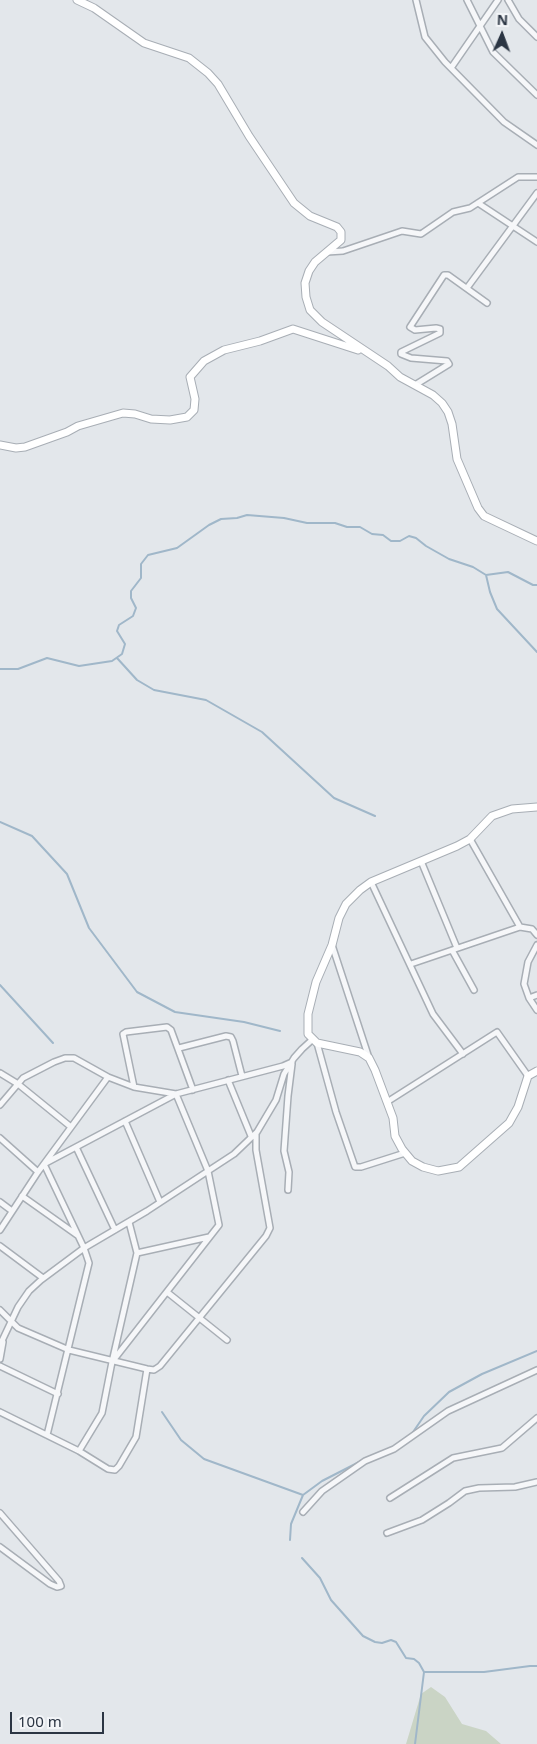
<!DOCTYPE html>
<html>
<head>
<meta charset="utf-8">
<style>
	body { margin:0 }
	#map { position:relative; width:537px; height:1744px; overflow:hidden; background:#e3e7eb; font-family:"Noto Sans",sans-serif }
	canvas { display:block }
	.north { position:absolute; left:477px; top:10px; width:50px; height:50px; -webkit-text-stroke:4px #f3f5f8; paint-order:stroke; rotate:2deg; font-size:14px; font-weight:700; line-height:20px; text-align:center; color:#2b3543 }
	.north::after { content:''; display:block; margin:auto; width:18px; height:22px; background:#2b3543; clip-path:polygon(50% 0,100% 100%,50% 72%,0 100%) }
	.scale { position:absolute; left:10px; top:1712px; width:94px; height:22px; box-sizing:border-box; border:2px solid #2b3543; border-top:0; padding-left:6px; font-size:15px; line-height:18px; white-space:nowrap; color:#2b3543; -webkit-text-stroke:4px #f3f5f8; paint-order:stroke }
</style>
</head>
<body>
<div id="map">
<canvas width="537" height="1744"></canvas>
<div class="north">N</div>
<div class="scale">100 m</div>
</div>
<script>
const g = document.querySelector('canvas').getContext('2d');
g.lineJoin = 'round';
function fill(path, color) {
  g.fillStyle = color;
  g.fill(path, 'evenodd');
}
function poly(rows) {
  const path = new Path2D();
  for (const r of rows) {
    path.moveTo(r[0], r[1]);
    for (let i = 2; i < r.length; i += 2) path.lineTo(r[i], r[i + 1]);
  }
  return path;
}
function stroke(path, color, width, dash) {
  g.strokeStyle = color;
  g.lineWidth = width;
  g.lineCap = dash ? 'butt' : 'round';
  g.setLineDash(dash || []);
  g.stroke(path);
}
fill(poly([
	[431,1687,445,1697,462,1724,486,1731,501,1744,406,1744,421,1694]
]), '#cad4c5');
stroke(poly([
	[486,575,490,592,497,609,537,652],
	[117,658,137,680,154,690,206,700,262,732,334,798,375,816],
	[0,669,18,669,47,658,79,666,112,661,122,654,125,644,117,631,119,625,133,616,136,608,131,598,131,591,141,578,141,564,148,555,177,548,209,525,221,519,237,518,247,515,284,518,307,523,335,523,347,527,360,527,372,534,383,535,391,541,400,541,409,536,416,538,426,546,449,559,473,567,486,575,508,572,533,585,537,585],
	[0,822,32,836,67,874,89,928,137,992,175,1012,244,1022,280,1031],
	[0,985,53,1043],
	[162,1412,181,1440,204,1459,303,1495],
	[411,1435,424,1416,449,1392,482,1374,537,1351],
	[290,1540,291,1524,303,1495,322,1481,365,1459],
	[302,1558,320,1578,331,1600,363,1636,375,1642,382,1643,391,1640,396,1642,406,1658,414,1659,419,1663,424,1672,415,1744],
	[425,1672,484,1672,530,1666,537,1666]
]), '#a0b7c9', 2);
const street = poly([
	[416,0,425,37,445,62,504,122,537,145],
	[467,0,493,52,537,95],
	[508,0,519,19,537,37],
	[451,68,498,0],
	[478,203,537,242],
	[327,252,343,251,402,231,421,234,453,212,470,208,518,177,537,177],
	[467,288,537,193],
	[415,385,449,364,447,361,411,358,401,354,401,352,440,333,440,329,436,328,415,330,410,327,444,275,448,275,487,303],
	[470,839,520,927],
	[421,861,457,948],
	[371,882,433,1014,463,1054],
	[332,945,369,1058],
	[537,945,528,962,524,984,529,998,537,1010],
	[452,950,474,990],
	[411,964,520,927,532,929,537,935],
	[529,998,537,995],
	[317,1043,336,1112,355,1167,361,1167,405,1153],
	[179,1048,226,1036,231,1037,233,1041,242,1076],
	[0,1073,18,1084,71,1127],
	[228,1080,251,1136],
	[134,1087,123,1034,126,1032,167,1027,171,1030,193,1090],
	[387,1102,497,1032,528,1076],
	[0,1105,23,1078,54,1062,65,1058,74,1058,108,1077,134,1087,176,1094,283,1066,292,1062],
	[125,1121,160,1202],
	[0,1138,38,1172],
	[76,1147,115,1230],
	[288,1190,289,1172,284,1151,288,1096,292,1064],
	[22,1196,77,1235],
	[0,1202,12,1211],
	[0,1230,38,1172,108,1077],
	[0,1246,43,1278],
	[137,1253,209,1237],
	[167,1292,227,1340],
	[0,1310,18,1328,69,1350,147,1369,154,1370,160,1366,266,1236,270,1228,256,1150,256,1133],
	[0,1345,18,1307,29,1291,41,1280,84,1248,147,1211,208,1171,234,1154,257,1132,276,1100,284,1074,294,1058,302,1049,313,1039],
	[0,1359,3,1342],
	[0,1366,58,1394],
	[0,1412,79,1451,108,1469,115,1470,119,1466,136,1437,147,1369],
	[47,1435,89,1263,84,1248,44,1164,176,1094,208,1171,219,1225,112,1362],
	[79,1451,102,1413,112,1362,137,1253,129,1222],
	[390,1498,453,1458,502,1448,537,1418],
	[303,1512,322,1491,365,1461,394,1449,448,1411,537,1370],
	[0,1513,59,1581,61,1586,57,1587,50,1584,0,1547],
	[387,1533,422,1520,449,1503,465,1491,479,1488,515,1487,537,1482]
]);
const secondary = poly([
	[77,0,94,8,144,43,189,58,208,73,218,84,249,136,294,203,310,216,337,227,341,232,341,240,315,262,309,271,305,283,306,297,310,310,322,322,388,366,400,377,433,395,442,403,448,412,452,424,457,459,478,508,484,516,537,541],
	[0,445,16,448,25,447,67,432,78,426,123,413,135,414,151,419,170,420,187,417,194,410,195,399,190,377,204,361,224,350,260,341,293,329,358,350],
	[537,807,512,809,492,816,470,839,457,846,371,882,360,890,346,904,339,918,332,945,316,982,308,1014,308,1034,317,1043,360,1052,369,1058,375,1070,393,1118,395,1136,402,1149,412,1161,423,1167,438,1171,459,1167,509,1123,518,1107,528,1076,537,1071]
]);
stroke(street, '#a8aeb5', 8);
stroke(secondary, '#a8aeb5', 9);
stroke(street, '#f6f7f9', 5);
stroke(secondary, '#fff', 7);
</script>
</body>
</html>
